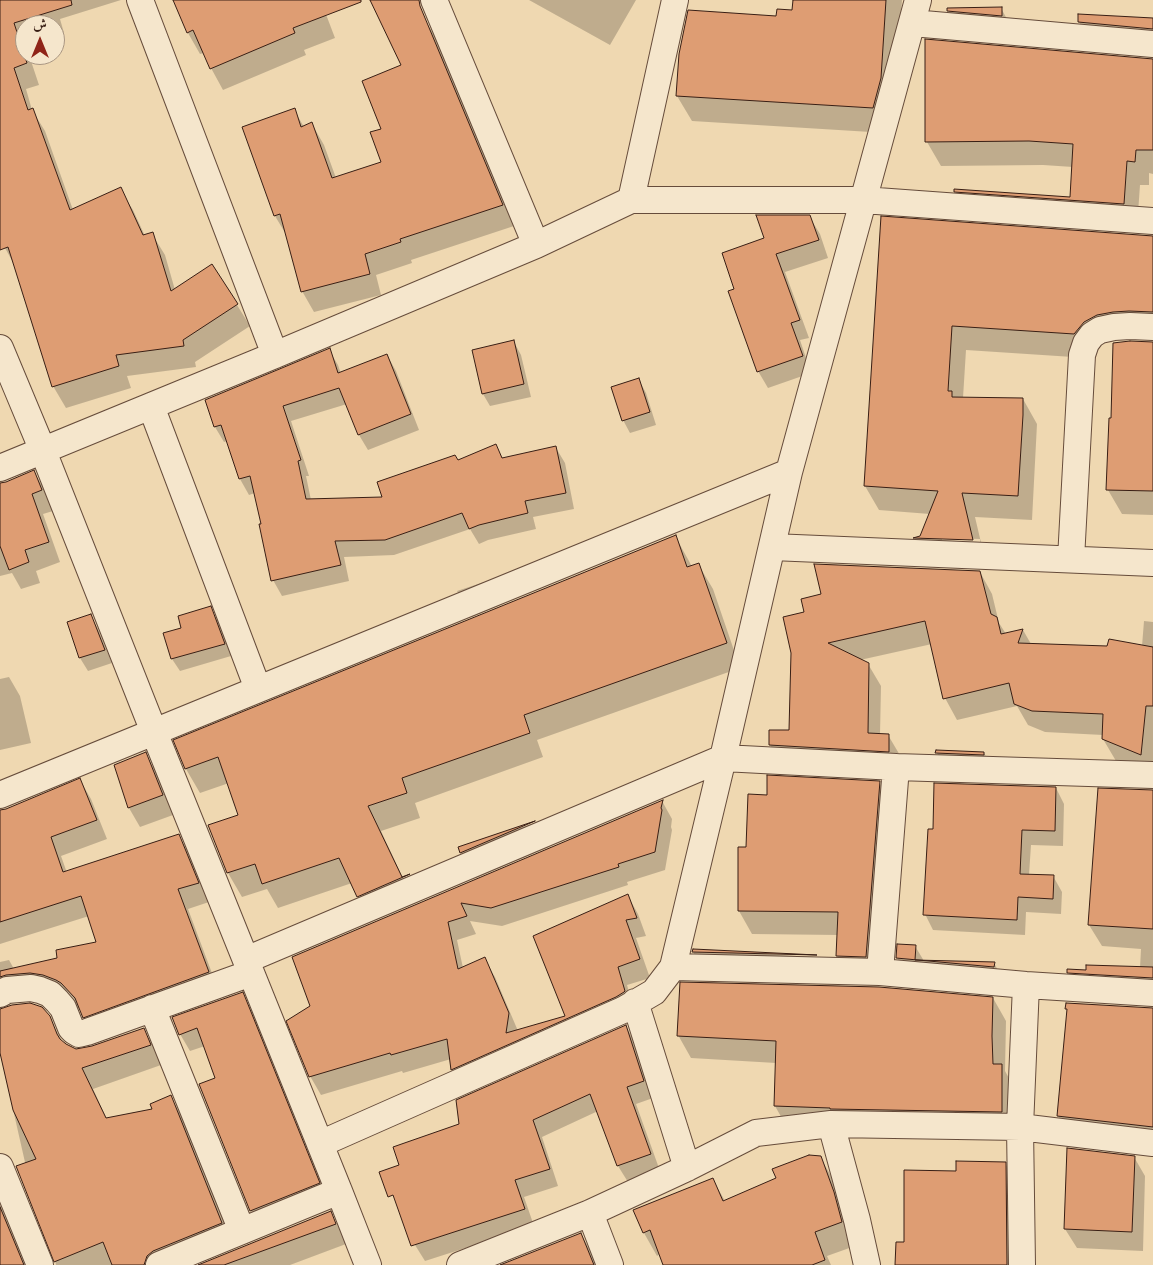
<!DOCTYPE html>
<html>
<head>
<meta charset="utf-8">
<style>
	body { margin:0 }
	#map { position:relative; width:1153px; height:1265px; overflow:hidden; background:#efd8b1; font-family:"Sorts Mill Goudy",Amiri,serif }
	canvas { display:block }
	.north { position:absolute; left:15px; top:15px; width:50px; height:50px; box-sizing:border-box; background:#f5e6cc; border:1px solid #a99682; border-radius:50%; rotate:0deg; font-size:14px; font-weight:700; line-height:20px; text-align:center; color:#381e14 }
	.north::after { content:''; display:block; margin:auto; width:18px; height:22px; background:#8f2418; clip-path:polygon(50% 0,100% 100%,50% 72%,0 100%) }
</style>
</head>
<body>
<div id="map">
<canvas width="1153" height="1265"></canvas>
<div class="north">ش</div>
</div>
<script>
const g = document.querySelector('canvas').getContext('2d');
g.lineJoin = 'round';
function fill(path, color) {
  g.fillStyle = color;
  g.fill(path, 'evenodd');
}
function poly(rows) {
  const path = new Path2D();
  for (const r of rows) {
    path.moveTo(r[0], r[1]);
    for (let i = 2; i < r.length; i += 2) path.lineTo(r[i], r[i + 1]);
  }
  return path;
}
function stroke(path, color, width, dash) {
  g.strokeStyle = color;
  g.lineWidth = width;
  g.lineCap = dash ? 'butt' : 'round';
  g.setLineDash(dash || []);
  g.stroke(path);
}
fill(poly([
	[0,0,121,0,60,19,64,33,55,36,55,25,25,25,25,55,29,55,39,85,26,89,32,110,45,131,73,210,120,189,133,210,145,236,152,234,165,255,175,290,212,266,237,305,250,326,195,362,196,367,127,376,131,388,66,408,53,386,15,266,5,248,0,235],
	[174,0,317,0,327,17,335,38,304,50,306,55,223,90,211,68,204,53,200,54,188,33],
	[529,0,636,0,610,45],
	[794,0,902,0,895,103,887,133,692,121,677,96,777,17,793,11],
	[1001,8,1015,34,963,36,949,11],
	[1153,19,1153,52,1093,46,1079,22],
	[425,20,437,40,514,226,411,260,412,263,376,275,381,295,314,312,302,291,287,236,275,216,294,110,304,127,312,124,324,145,336,178,382,163,383,129,403,65],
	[1153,60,1153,174,1149,173,1149,185,1140,185,1137,228,969,215,955,191,1072,198,1073,167,1043,165,941,166,927,142],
	[809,216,820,234,828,258,785,272,809,338,800,340,811,373,768,388,758,371,765,239],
	[883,218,1153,237,1153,335,1111,340,1098,347,1088,358,966,350,963,398,1023,399,1037,424,1032,520,975,517,986,564,929,562,915,539,921,538,930,514,879,510,865,486],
	[942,538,980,539,980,542,942,540],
	[514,342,521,355,531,397,490,406,483,394],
	[1153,343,1153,515,1122,514,1108,490,1112,419],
	[329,350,338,365,341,374,387,355,396,371,419,430,368,450,359,435,347,404,291,421,309,476,306,476,311,500,384,498,458,461,496,446,503,459,556,448,565,463,574,509,533,517,536,529,488,540,479,544,470,529,394,555,344,557,349,581,282,596,273,580,263,525,255,493,249,495,240,479,228,441,224,442,215,427],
	[639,380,646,393,656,425,630,433,623,420],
	[34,472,46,492,53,511,43,514,60,562,36,571,40,583,21,589,12,573,0,576,0,484,6,483],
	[675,536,689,561,692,567,698,564,713,589,740,668,537,740,543,757,415,803,420,818,381,831,403,878,409,876,423,899,372,920,352,883,278,908,267,889,242,897,228,873,209,826,240,816,229,783,200,793,186,769,175,741],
	[980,572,992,594,999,623,1006,634,1023,630,1031,644,1108,647,1142,646,1144,621,1153,622,1153,776,1116,761,1103,739,1103,735,1045,732,1028,725,1017,706,957,720,945,698,932,644,860,660,868,664,881,686,880,735,888,735,901,757,782,767,770,745,790,732,792,652],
	[484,582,498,606,472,617,457,591],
	[210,608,218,621,231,656,180,671,172,659,165,634,182,629],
	[91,616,98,629,112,663,88,671,80,658,69,623],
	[9,677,20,696,31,743,0,750,0,679],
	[145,753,156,772,173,815,140,827,129,808,115,765],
	[937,753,984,753,991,766,944,766],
	[80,780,91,799,107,839,61,856,67,873,179,836,190,855,209,902,188,909,219,992,95,1036,81,1011,73,1003,0,993,0,962,9,960,14,969,59,959,98,943,89,916,0,944,0,811,6,810],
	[879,782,892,805,879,979,850,979,837,956,838,935,752,934,739,911,740,848,747,848,768,796],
	[1056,788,1064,804,1063,846,1031,845,1029,875,1053,876,1062,892,1061,914,1026,912,1025,935,933,930,925,914],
	[1153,791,1153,999,1081,994,1068,972,1140,968,1141,949,1102,946,1089,925],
	[662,801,672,819,671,827,672,830,665,870,627,882,628,885,502,926,470,921,476,934,457,940,463,968,484,959,495,977,518,1031,567,1017,628,896,638,914,646,936,636,938,650,978,627,985,634,1010,463,1087,452,1069,451,1059,403,1073,402,1071,321,1095,310,1076,312,1007,293,958],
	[535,823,549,847,476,878,461,853,459,847],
	[915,946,924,961,994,963,1007,987,911,981,897,958],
	[694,950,816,957,830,980,708,977,693,952],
	[242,993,252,1011,328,1200,261,1228,251,1211,201,1085,217,1079,205,1046,190,1051,180,1034],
	[993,998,1006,1021,1005,1071,1015,1089,1014,1134,788,1129,775,1106,776,1063,691,1058,678,1035],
	[1067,1009,1153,1009,1153,1148,1071,1138,1058,1116,1068,1011],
	[0,1010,49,1017,63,1043,77,1050,92,1047,143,1029,155,1049,161,1065,93,1089,107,1119,154,1110,171,1097,182,1117,233,1243,181,1265,56,1265,55,1260,34,1202,0,1052],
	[626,1026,635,1043,653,1098,636,1104,660,1171,628,1182,618,1166,598,1111,542,1137,558,1186,524,1197,534,1226,425,1261,415,1245,386,1171,401,1165,461,1125],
	[820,1157,834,1181,855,1246,827,1256,831,1265,664,1265,660,1254,657,1256,644,1233,713,1180,725,1201,777,1179],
	[1134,1157,1145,1176,1143,1251,1077,1248,1065,1229],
	[1005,1163,1015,1181,1017,1265,896,1265,905,1243,957,1172],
	[0,1201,26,1265,0,1265],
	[330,1212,342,1233,346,1244,290,1265,202,1265],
	[581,1234,594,1257,597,1265,504,1265]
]), '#0003');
const building = poly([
	[0,0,71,0,72,5,14,23,27,63,14,68,28,110,33,108,70,210,121,187,143,235,153,232,171,291,212,264,238,304,183,340,184,346,116,355,119,366,52,387,8,247,0,250,0,0],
	[173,0,361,0,361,2,293,28,295,33,210,69,193,30,187,33,173,0],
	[370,0,419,0,420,6,503,205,400,239,401,242,365,254,370,274,301,292,280,214,274,216,242,127,295,108,301,127,312,122,332,178,381,162,370,132,381,129,362,81,401,65,370,0],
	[793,0,886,0,881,78,873,108,676,96,679,54,688,10,776,16,777,9,792,10,793,0],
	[1002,7,1002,16,947,11,947,8,1002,7],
	[1078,14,1153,18,1153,29,1078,22,1078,14],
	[925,39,1153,59,1153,150,1136,150,1135,162,1127,161,1124,204,954,192,954,189,1070,197,1073,144,1029,141,925,142,925,39],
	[756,215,810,215,819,240,776,254,800,320,791,323,803,356,757,372,728,291,734,289,722,253,764,238,756,215],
	[881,216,1153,236,1153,312,1129,311,1113,312,1097,315,1084,322,1074,334,952,326,948,391,952,391,952,397,1023,398,1023,415,1018,496,962,493,973,540,913,538,920,536,938,491,864,486,881,216],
	[514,340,524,384,482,394,472,350,514,340],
	[1130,341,1153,342,1153,491,1106,490,1109,418,1111,418,1113,343,1130,341],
	[330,348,338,373,387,354,411,414,358,435,339,388,283,406,301,460,298,461,306,499,382,497,377,482,455,455,458,460,496,444,502,458,556,446,566,493,525,501,528,513,479,525,469,529,462,513,385,540,335,541,341,565,271,581,259,524,261,524,250,476,239,479,221,425,214,427,205,400,330,348],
	[639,378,650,412,622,421,611,387,639,378],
	[34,470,42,490,32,494,49,542,25,550,29,562,9,570,0,546,0,483,6,482,34,470],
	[676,535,687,567,699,563,727,643,524,715,530,733,402,778,407,793,368,806,402,877,410,874,357,897,339,858,262,884,255,864,227,873,208,825,238,815,218,757,185,769,173,740,676,535],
	[814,564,980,571,991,614,997,617,1001,634,1023,629,1018,643,1107,646,1109,639,1153,647,1153,706,1146,706,1141,755,1102,739,1103,714,1032,711,1014,704,1009,683,943,699,925,621,828,643,869,663,868,733,889,734,889,752,769,745,769,730,789,730,791,653,783,617,804,612,801,599,821,594,814,564],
	[211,606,225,644,171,659,163,633,181,628,178,616,211,606],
	[91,614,105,650,79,658,67,622,91,614],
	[936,750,984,752,984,755,935,753,936,750],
	[146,752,163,795,128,808,114,765,146,752],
	[767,775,880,781,866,957,836,956,838,912,738,911,738,847,746,847,748,794,767,795,767,775],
	[80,778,97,820,51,837,63,872,179,834,199,883,178,889,209,972,83,1018,75,998,61,983,56,980,43,975,30,973,6,975,0,977,0,971,57,958,56,950,96,942,81,896,0,922,0,810,6,809,80,778],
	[934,783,1056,787,1055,831,1022,830,1020,874,1054,875,1053,899,1018,897,1017,920,923,915,928,829,933,829,934,783],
	[1098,788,1153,790,1153,929,1088,925,1098,788],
	[663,800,661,808,662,810,655,852,618,864,619,867,491,908,461,903,467,916,448,922,458,969,485,957,509,1013,506,1033,565,1016,533,936,628,894,637,918,626,920,640,959,618,967,625,991,624,992,616,997,451,1070,447,1039,391,1055,390,1053,309,1077,286,1021,310,1006,292,957,663,800],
	[535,821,460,853,458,847,535,821],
	[897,944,916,945,915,960,995,962,994,967,896,958,897,944],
	[693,949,817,955,692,952,693,949],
	[1086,965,1153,967,1153,978,1067,973,1067,969,1086,970,1086,965],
	[680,982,879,987,993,997,992,1036,993,1064,1002,1064,1002,1112,830,1109,830,1108,774,1106,776,1041,677,1036,680,982],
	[243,992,320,1183,250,1211,199,1084,215,1078,197,1028,179,1035,172,1017,243,992],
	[30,1003,42,1007,50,1016,57,1034,60,1039,66,1044,76,1049,92,1046,144,1028,151,1045,82,1068,106,1118,152,1109,150,1104,171,1095,222,1223,153,1251,147,1256,144,1265,112,1265,103,1242,54,1262,16,1166,36,1159,13,1110,0,1053,0,1009,12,1005,30,1003],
	[1066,1003,1153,1008,1153,1127,1057,1116,1067,1009,1065,1009,1066,1003],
	[626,1025,644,1081,627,1087,651,1154,617,1166,590,1094,533,1120,550,1169,515,1180,525,1209,411,1246,393,1195,388,1197,379,1172,399,1165,393,1147,459,1124,456,1100,626,1025],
	[1067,1148,1135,1156,1132,1232,1064,1229,1067,1148],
	[809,1155,821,1156,834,1192,842,1222,815,1232,825,1260,812,1265,663,1265,650,1230,643,1233,633,1210,713,1178,723,1201,776,1178,772,1169,809,1155],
	[956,1161,1006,1162,1007,1265,895,1265,896,1242,904,1242,904,1170,956,1171,956,1161],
	[0,1207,24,1265,0,1265,0,1207],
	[331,1211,336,1224,224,1265,198,1265,331,1211],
	[581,1233,594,1265,500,1265,581,1233]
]);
fill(building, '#de9d73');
stroke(building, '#381e14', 1);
const street = poly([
	[140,0,275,355],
	[434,0,536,245],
	[918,0,789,472,723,758,673,967,880,972,1026,985,1153,993],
	[912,23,1153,44],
	[631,200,863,200,1153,221],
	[0,348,43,451,154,732,339,1191,368,1265],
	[151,406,258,689],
	[0,468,275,355,536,245,631,200,675,0],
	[772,547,1153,563],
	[1071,559,1082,355,1086,343,1092,335,1100,330,1114,327,1130,326,1153,327],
	[0,795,789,472],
	[246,960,723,758,896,767],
	[880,972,896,767,1153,775],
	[0,994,7,990,31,988,40,990,50,994,57,1001,63,1008,71,1028,74,1031,79,1034,87,1032,251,973],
	[635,1002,687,1168],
	[152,1008,242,1231],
	[831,1124,857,1220,867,1265],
	[320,1144,623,1010,654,992,673,967],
	[0,1167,40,1265],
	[590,1213,610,1265],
	[159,1265,339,1191],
	[460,1265,590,1213,687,1168,756,1133,831,1124,1020,1127,1153,1143],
	[1022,1265,1020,1127,1026,985]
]);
stroke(street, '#664c3b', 28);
stroke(street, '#f5e6cc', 26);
</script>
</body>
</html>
